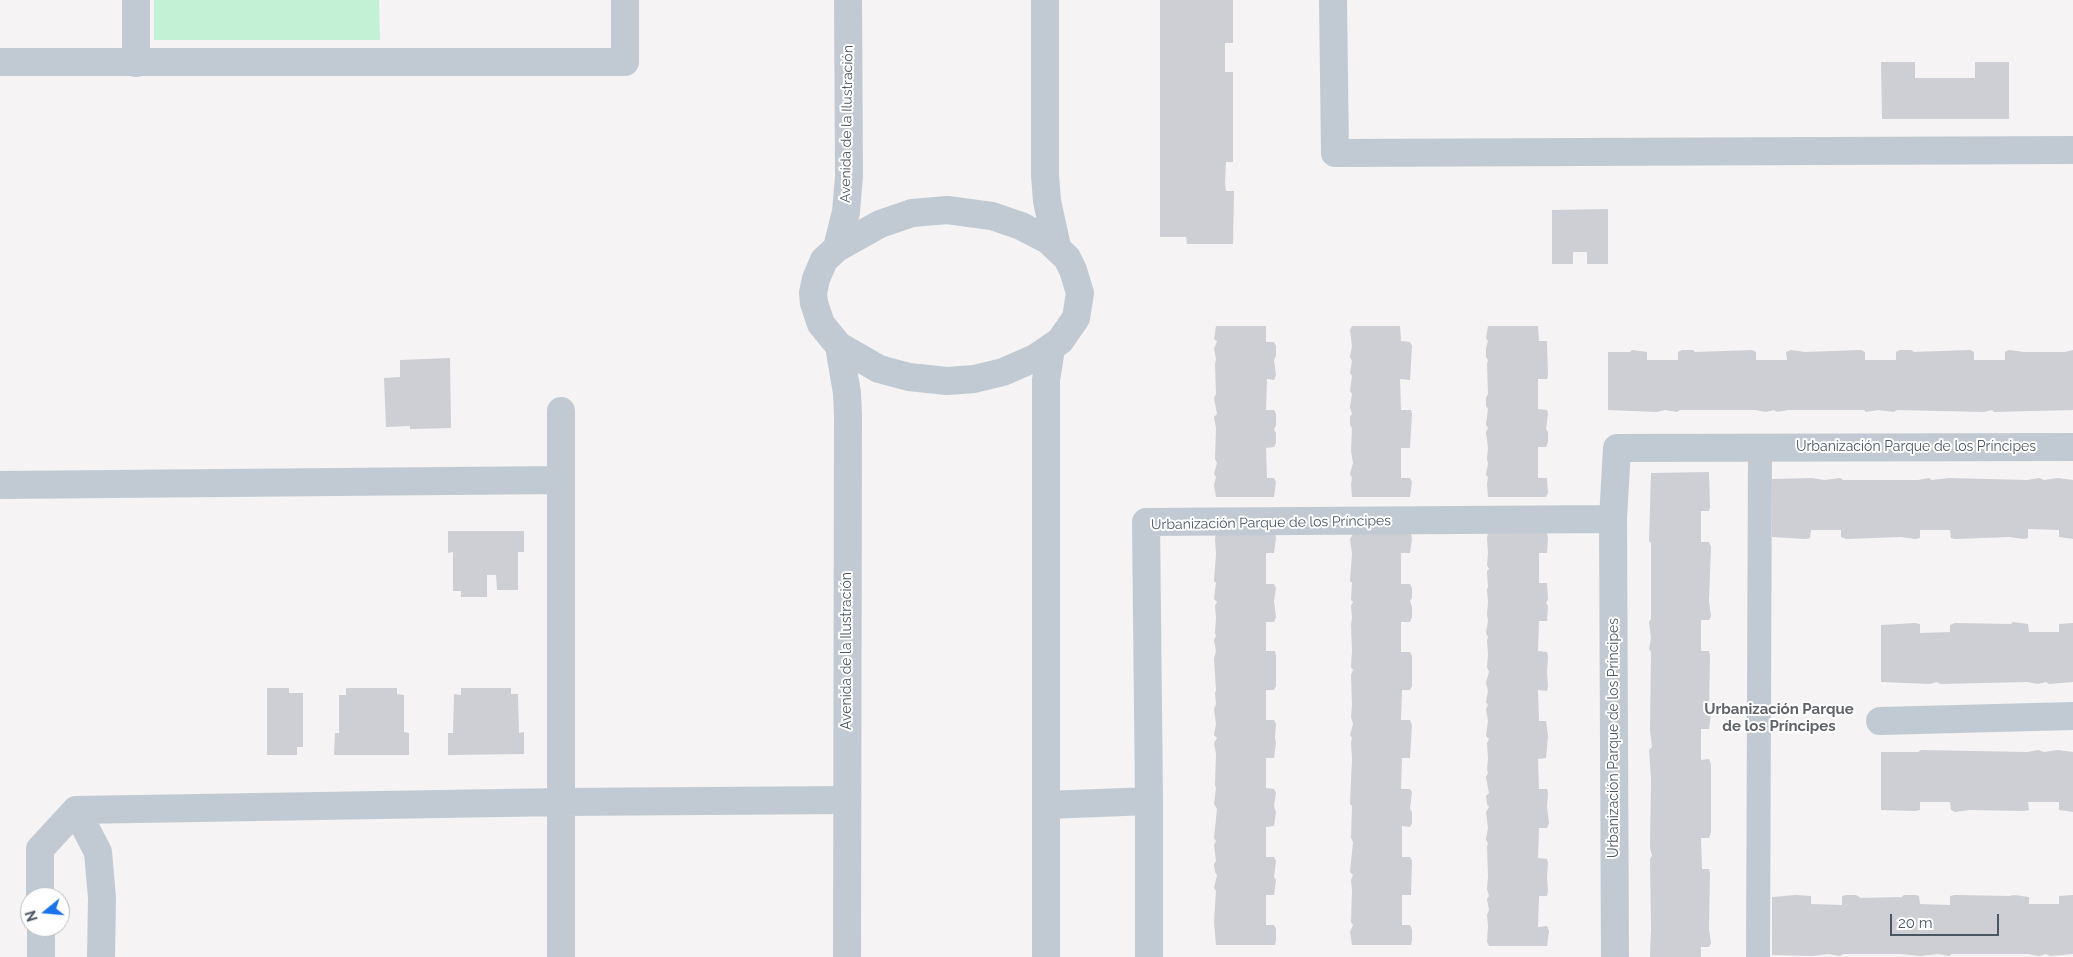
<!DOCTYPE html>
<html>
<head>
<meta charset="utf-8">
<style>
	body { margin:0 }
	#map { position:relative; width:2073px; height:957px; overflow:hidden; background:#f5f3f3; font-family:Raleway,sans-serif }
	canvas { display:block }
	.north { position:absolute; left:20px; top:887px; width:50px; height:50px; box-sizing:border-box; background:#fff; border:1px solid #b7bbc0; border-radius:50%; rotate:253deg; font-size:14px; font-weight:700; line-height:20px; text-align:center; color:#4a5661 }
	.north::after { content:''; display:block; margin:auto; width:18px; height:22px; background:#1a73e8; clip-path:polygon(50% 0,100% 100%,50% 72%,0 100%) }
	.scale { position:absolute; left:1890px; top:914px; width:109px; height:22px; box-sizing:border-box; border:2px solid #4a5661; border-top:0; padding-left:6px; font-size:15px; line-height:18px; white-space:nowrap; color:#4a5661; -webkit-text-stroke:4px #fff; paint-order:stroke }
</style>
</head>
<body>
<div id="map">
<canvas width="2073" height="957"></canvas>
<div class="north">N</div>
<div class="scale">20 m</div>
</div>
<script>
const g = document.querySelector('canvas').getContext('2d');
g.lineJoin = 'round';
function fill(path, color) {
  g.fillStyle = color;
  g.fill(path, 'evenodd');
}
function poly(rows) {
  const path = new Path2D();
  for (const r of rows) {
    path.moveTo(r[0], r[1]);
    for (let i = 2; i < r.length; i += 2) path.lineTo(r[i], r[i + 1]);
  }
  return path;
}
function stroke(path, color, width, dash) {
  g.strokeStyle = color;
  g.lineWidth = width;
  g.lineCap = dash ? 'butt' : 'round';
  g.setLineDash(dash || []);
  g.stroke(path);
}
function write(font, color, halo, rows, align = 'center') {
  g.font = font + ' Raleway,sans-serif';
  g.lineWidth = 4;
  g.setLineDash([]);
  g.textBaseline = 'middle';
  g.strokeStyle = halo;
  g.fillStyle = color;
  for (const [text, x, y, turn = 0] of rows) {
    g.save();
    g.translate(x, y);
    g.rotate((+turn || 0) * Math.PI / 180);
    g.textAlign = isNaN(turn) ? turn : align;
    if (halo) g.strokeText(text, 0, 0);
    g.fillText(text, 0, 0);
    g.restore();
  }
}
fill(poly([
	[154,0,379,0,380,40,154,40]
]), '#c3f1d5');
fill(poly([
	[1160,0,1233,0,1233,43,1225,43,1225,72,1233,72,1233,162,1226,162,1225,183,1226,191,1234,191,1233,244,1187,244,1186,237,1160,237],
	[1881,62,1915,62,1915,78,1975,78,1975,62,2009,62,2009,119,1882,119],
	[1608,209,1608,264,1587,264,1587,252,1573,252,1573,264,1552,264,1552,210],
	[1216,326,1266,326,1266,342,1274,342,1276,346,1276,356,1274,360,1276,375,1274,380,1267,379,1266,410,1274,410,1276,414,1276,425,1274,430,1276,433,1276,443,1274,447,1266,448,1267,478,1274,478,1276,482,1274,497,1216,497,1214,485,1216,477,1214,474,1217,463,1215,459,1216,428,1214,417,1217,414,1214,398,1216,394,1215,364,1216,359,1214,349,1217,341,1214,339],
	[1352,326,1400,326,1401,341,1410,342,1412,346,1410,380,1400,379,1401,410,1411,410,1412,414,1410,448,1401,448,1401,478,1410,478,1412,482,1410,497,1352,497,1351,484,1352,478,1350,474,1353,463,1351,451,1352,428,1350,425,1350,417,1352,414,1350,407,1352,394,1350,391,1352,376,1350,373,1352,361,1350,357,1352,346,1350,330],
	[1488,326,1538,326,1539,341,1547,341,1548,375,1547,379,1538,379,1538,409,1547,410,1548,414,1546,429,1548,432,1548,442,1546,447,1538,447,1538,478,1547,478,1548,493,1546,497,1488,497,1487,484,1488,477,1486,475,1488,463,1487,459,1488,448,1486,432,1488,428,1486,425,1488,409,1486,406,1486,398,1488,394,1487,364,1488,360,1486,357,1486,348,1488,341,1486,338],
	[1632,350,1647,352,1647,360,1678,360,1678,352,1682,350,1693,350,1695,352,1752,350,1756,352,1756,360,1787,360,1786,352,1791,350,1805,352,1861,350,1865,352,1865,360,1896,360,1896,352,1900,350,1911,350,1914,352,1970,350,1974,352,1974,360,2005,360,2005,352,2009,350,2024,352,2065,352,2073,350,2073,410,1994,412,1992,410,1984,412,1897,410,1894,412,1878,410,1866,412,1864,410,1788,410,1777,412,1774,410,1766,412,1755,410,1680,410,1677,412,1665,410,1657,412,1608,410,1608,352,1630,352],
	[450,358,451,428,410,429,410,426,386,427,384,378,400,377,400,360],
	[1709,472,1710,507,1709,511,1701,511,1701,542,1709,542,1711,547,1709,601,1711,616,1709,620,1701,620,1701,651,1709,651,1710,655,1709,710,1711,714,1709,729,1701,729,1701,760,1709,759,1711,764,1711,833,1709,838,1701,838,1702,869,1709,869,1710,873,1709,929,1711,943,1709,947,1701,947,1701,957,1650,957,1651,928,1650,859,1652,856,1650,848,1651,779,1649,750,1652,747,1650,730,1651,652,1649,649,1651,638,1649,622,1651,619,1651,543,1649,541,1651,473],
	[1812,478,1824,480,1840,478,1843,480,1918,480,1929,478,1932,480,1949,478,2027,480,2039,478,2044,480,2058,478,2073,480,2073,539,2059,537,2059,530,2028,529,2028,538,2024,539,2009,537,1955,539,1951,538,1950,530,1920,530,1920,538,1915,539,1901,537,1846,539,1841,537,1841,530,1811,530,1810,538,1806,539,1772,537,1772,479],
	[448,531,524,531,524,552,518,552,518,590,497,590,496,575,487,575,487,597,461,597,461,591,453,591,453,552,448,553],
	[1275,533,1276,538,1274,553,1266,553,1266,584,1274,584,1276,588,1274,601,1276,617,1274,622,1266,622,1266,651,1275,651,1276,656,1276,686,1274,690,1266,690,1266,720,1274,720,1276,724,1275,738,1276,743,1274,758,1266,758,1266,788,1274,789,1276,793,1274,806,1276,812,1274,826,1266,827,1266,857,1274,857,1276,861,1274,877,1276,880,1274,895,1266,895,1266,925,1274,925,1276,929,1276,940,1275,945,1216,945,1214,922,1216,891,1214,888,1217,875,1215,872,1214,864,1216,861,1214,845,1216,841,1214,838,1217,809,1214,804,1216,788,1215,785,1216,754,1214,743,1217,738,1214,735,1216,724,1214,709,1216,704,1215,693,1216,690,1214,658,1216,651,1214,640,1216,636,1215,633,1216,618,1215,606,1217,602,1214,599,1216,583,1214,581,1216,554,1215,538,1216,535],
	[1411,533,1412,539,1410,553,1401,553,1401,584,1410,584,1412,588,1412,598,1410,601,1412,607,1412,617,1410,622,1401,622,1401,652,1410,652,1412,656,1412,686,1410,690,1402,690,1401,720,1410,720,1412,725,1410,758,1402,758,1401,789,1410,789,1412,792,1410,809,1412,812,1412,823,1410,827,1402,826,1402,857,1410,857,1412,861,1411,895,1402,895,1402,925,1410,925,1412,930,1412,940,1411,945,1352,945,1350,932,1353,925,1351,922,1352,891,1351,880,1353,875,1350,872,1353,842,1351,838,1352,806,1350,804,1352,759,1351,743,1352,738,1350,735,1353,724,1351,717,1352,705,1351,675,1353,670,1351,667,1352,651,1351,625,1352,618,1351,606,1353,602,1351,600,1352,583,1350,581,1352,554,1350,539,1353,534],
	[1488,533,1547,533,1548,538,1547,553,1539,553,1539,583,1547,583,1548,599,1546,603,1548,606,1547,621,1539,621,1538,651,1547,652,1548,656,1547,672,1548,686,1547,691,1538,690,1539,721,1546,721,1548,736,1546,758,1538,759,1539,789,1547,789,1548,793,1547,807,1549,823,1547,828,1539,828,1538,858,1547,859,1548,863,1547,877,1548,891,1547,896,1539,896,1538,927,1547,926,1549,931,1547,946,1489,946,1487,942,1488,926,1487,915,1489,910,1487,899,1489,896,1487,889,1488,876,1487,846,1488,844,1486,839,1488,828,1486,812,1489,807,1487,804,1486,796,1489,793,1486,777,1488,773,1487,770,1488,759,1487,743,1489,739,1486,736,1488,721,1486,709,1488,705,1486,702,1488,691,1486,683,1489,672,1487,667,1488,655,1487,640,1488,637,1486,633,1488,621,1487,614,1488,602,1487,590,1488,587,1487,571,1489,569,1487,565,1488,553,1487,538],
	[2013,622,2028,624,2029,632,2059,632,2059,624,2073,623,2073,682,2049,684,2046,682,2038,684,2027,682,1940,684,1937,682,1930,684,1881,682,1881,625,1915,623,1920,624,1920,633,1950,632,1950,625,1955,623,2011,624],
	[267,688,289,688,289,693,303,693,303,747,297,747,297,755,267,755],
	[346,688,397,688,397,694,404,695,404,732,409,733,409,755,334,755,335,733,339,733,339,695,346,695],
	[461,688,511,688,511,694,518,694,519,733,524,732,524,754,448,755,448,733,453,733,454,694,461,695],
	[1921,750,2027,752,2038,750,2044,752,2058,750,2073,752,2073,812,2059,810,2059,802,2028,802,2029,810,2024,811,1970,810,1955,812,1951,810,1950,802,1920,802,1920,810,1915,811,1881,810,1881,752,1918,752],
	[1796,895,1811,896,1811,904,1842,905,1842,896,1846,895,1856,895,1861,898,1900,897,1900,898,1904,895,1916,895,1919,896,1920,904,1950,905,1950,896,1955,895,2009,896,2014,895,2029,897,2029,904,2059,904,2059,896,2073,895,2073,954,2050,956,2046,954,2039,956,2028,954,1952,954,1949,956,1938,954,1921,956,1900,954,1843,954,1840,956,1829,954,1812,956,1772,955,1772,897]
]), '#cdcfd5');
stroke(poly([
	[1758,957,1760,448]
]), '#c1cad2', 24);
stroke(poly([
	[136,0,136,63],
	[1333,0,1335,153,2073,150],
	[0,62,625,62,625,0],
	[561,411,561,957],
	[0,485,561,480],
	[1613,519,1615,957],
	[1880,721,2073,716],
	[1047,805,1149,801,1146,522,1613,519,1617,448,2073,447],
	[76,810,98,852,102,898,101,957],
	[40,897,40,849,76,810,562,802,847,800],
	[41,927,41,957],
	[1149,957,1149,801]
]), '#c1cad2', 28);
stroke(poly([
	[1045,0,1045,175,1047,201,1057,247],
	[947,210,992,216,1021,226,1048,240,1067,258,1073,270,1080,293,1076,318,1060,341,1035,358,1003,372,974,379,947,381,909,377,879,369,839,346,821,324,814,303,813,293,816,279,824,260,837,248,880,224,912,213,947,210],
	[837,248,846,212,849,176,848,0],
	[839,346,847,393,848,415,847,957],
	[1046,957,1046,380,1051,349]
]), '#c1cad2', 28);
write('14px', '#4a5661', '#fff', [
	["Avenida de la Ilustración",847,124,-89],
	["Urbanización Parque de los Príncipes",1916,447],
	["Urbanización Parque de los Príncipes",1271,523,-1],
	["Avenida de la Ilustración",847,651,-90],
	["Urbanización Parque de los Príncipes",1614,738,-90]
]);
write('bold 15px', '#5f6368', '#fff', [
	["Urbanización Parque",1779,709],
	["de los Príncipes",1779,726]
]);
</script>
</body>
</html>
